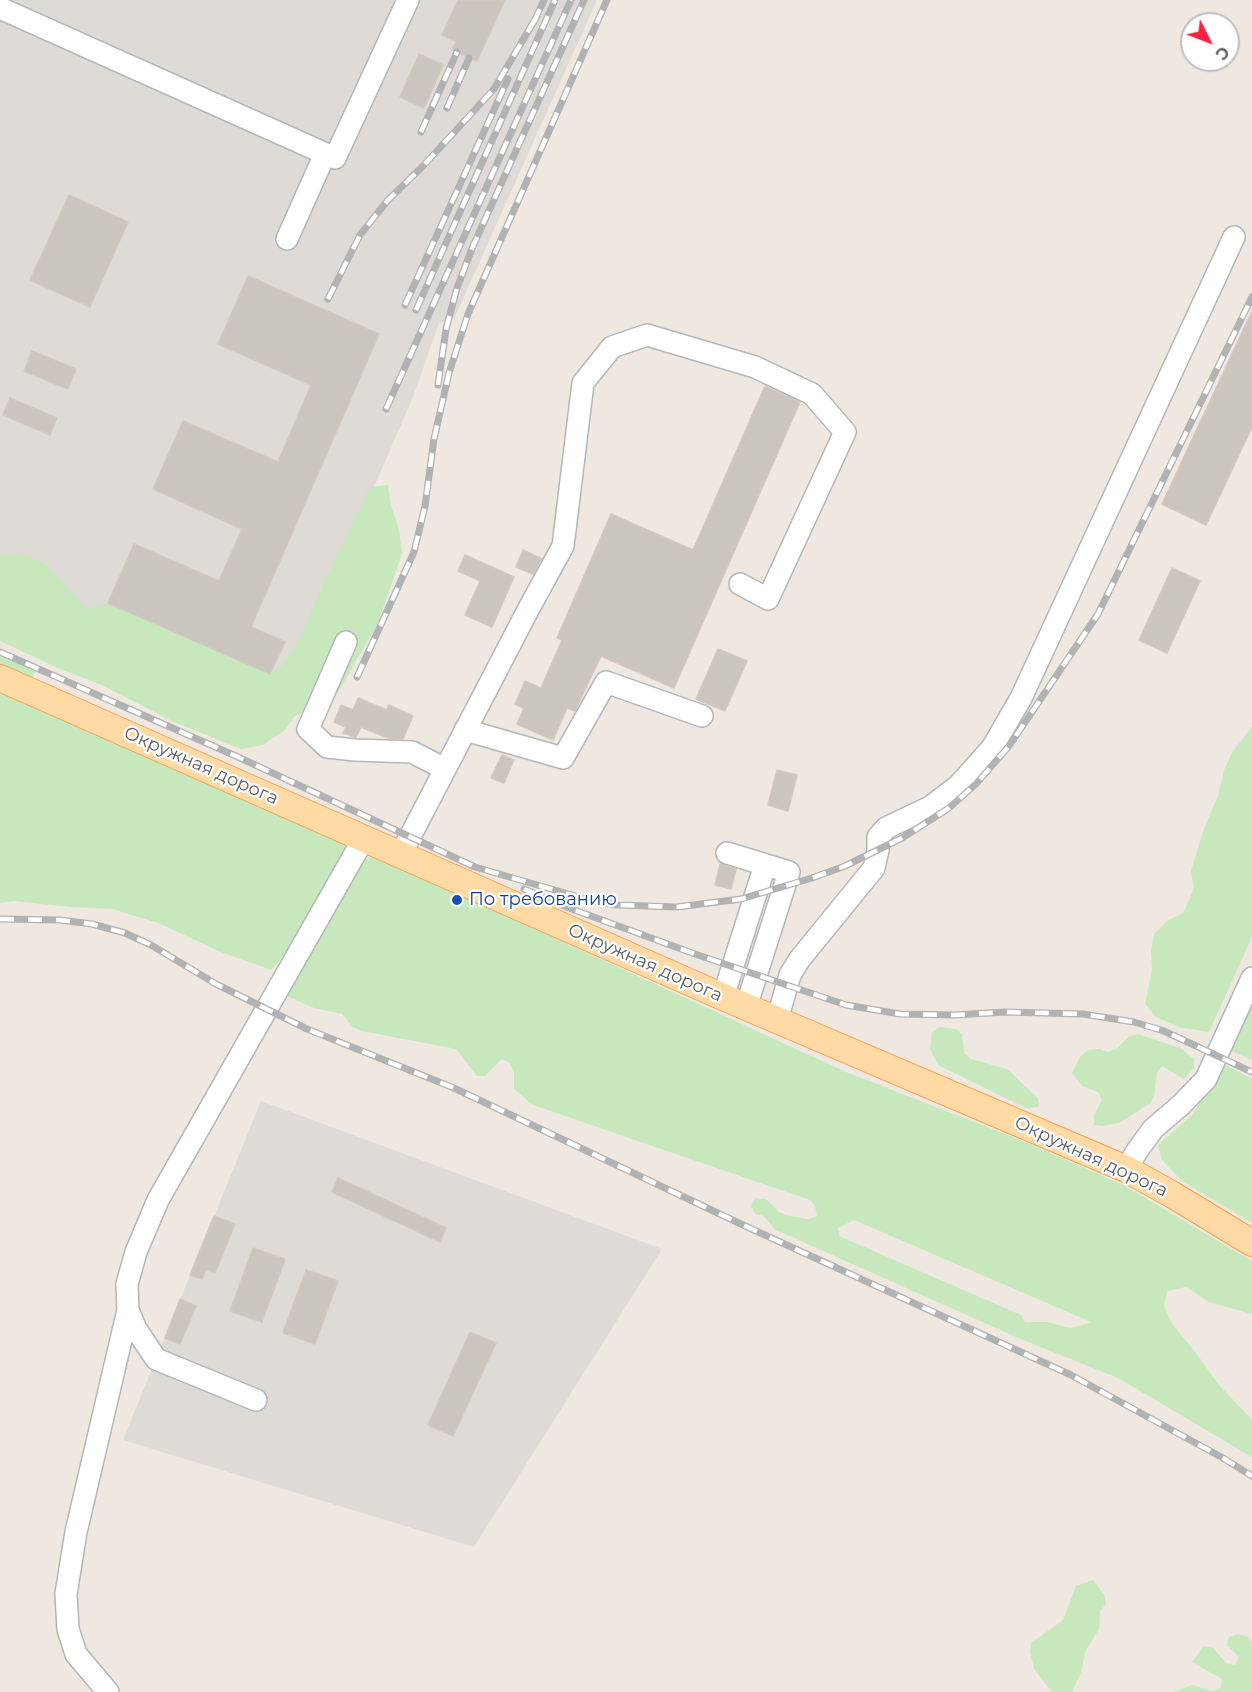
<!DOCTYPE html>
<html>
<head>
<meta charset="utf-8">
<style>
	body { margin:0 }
	#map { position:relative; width:1252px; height:1692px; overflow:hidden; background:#eee8e1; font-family:Montserrat,sans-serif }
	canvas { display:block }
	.north { position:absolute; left:1180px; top:12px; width:60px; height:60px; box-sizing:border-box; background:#fff; border:2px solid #bdbfc1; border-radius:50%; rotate:132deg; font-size:16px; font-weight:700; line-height:24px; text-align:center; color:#5a6063 }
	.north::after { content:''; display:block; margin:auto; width:21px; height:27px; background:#f52044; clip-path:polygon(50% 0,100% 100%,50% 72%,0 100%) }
</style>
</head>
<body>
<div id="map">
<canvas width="1252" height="1692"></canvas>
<div class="north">С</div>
</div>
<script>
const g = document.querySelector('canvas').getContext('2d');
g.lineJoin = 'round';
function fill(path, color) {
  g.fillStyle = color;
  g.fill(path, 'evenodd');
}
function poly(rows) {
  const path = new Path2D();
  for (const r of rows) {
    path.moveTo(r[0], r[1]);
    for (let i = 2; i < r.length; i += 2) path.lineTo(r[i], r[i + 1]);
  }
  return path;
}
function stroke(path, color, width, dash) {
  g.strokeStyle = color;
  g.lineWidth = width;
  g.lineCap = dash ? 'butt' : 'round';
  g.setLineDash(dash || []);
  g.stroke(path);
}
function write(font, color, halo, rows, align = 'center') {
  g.font = font + ' Montserrat,sans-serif';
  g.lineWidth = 4.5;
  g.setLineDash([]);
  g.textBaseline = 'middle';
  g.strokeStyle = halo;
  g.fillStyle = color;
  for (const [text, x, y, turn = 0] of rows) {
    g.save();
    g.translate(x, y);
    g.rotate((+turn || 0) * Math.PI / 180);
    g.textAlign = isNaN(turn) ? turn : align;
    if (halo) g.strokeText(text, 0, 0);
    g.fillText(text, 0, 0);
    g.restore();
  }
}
fill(poly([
	[0,0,597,0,454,319,439,323,413,397,265,739,0,576],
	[261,1101,662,1249,474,1547,123,1440]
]), '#dedad6');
fill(poly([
	[388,485,391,505,399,530,402,554,378,623,337,694,294,717,285,730,263,745,241,749,172,721,102,685,58,668,0,641,0,554,24,555,44,563,88,610,108,603,271,674,283,666,300,639,320,591,370,487],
	[0,655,35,671,30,682,0,669],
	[0,693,346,844,347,849,314,912,282,958,271,970,221,952,158,923,112,909,70,907,14,901,0,903],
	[1252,726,1252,937,1209,1032,1182,1028,1156,1017,1145,1004,1152,969,1151,952,1154,934,1167,921,1183,913,1194,889,1191,871,1203,831,1218,796,1224,770,1232,753],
	[377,856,846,1072,1028,1143,1125,1186,1252,1261,1252,1314,1209,1302,1186,1287,1167,1291,1164,1306,1172,1324,1196,1353,1218,1384,1252,1420,1252,1457,1118,1378,1016,1337,774,1229,764,1216,755,1214,751,1206,756,1198,766,1199,779,1212,790,1216,808,1219,817,1216,815,1206,810,1200,533,1105,514,1089,514,1071,510,1063,502,1059,485,1076,477,1076,456,1049,362,1031,353,1027,342,1014,314,1008,280,993,353,863],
	[854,1220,1091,1322,1092,1322,1071,1328,1046,1322,1025,1322,1021,1315,839,1236,838,1228],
	[1252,997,1252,1060,1227,1049],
	[939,1027,956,1029,962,1034,964,1053,971,1059,1007,1069,1038,1098,1039,1106,1028,1109,938,1065,930,1049,932,1032],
	[1138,1034,1180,1048,1194,1059,1194,1068,1184,1079,1162,1066,1157,1072,1154,1097,1149,1104,1119,1123,1102,1126,1094,1125,1094,1115,1102,1100,1098,1092,1082,1086,1072,1073,1080,1057,1088,1050,1099,1049,1108,1052,1116,1049,1128,1037],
	[1224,1064,1252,1079,1252,1223,1182,1181,1162,1160,1158,1145,1192,1115],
	[1093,1580,1104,1594,1106,1604,1100,1611,1099,1629,1085,1652,1082,1670,1072,1692,1052,1692,1034,1669,1030,1651,1031,1643,1063,1620,1076,1586],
	[1238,1634,1248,1637,1252,1643,1252,1692,1174,1692,1192,1685,1212,1691,1221,1688,1222,1679,1192,1662,1204,1646,1213,1648,1226,1663,1235,1665,1239,1657,1227,1645,1229,1637]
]), '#c6e8bc');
const building = poly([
	[458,0,505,0,477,61,452,50,456,41,442,35,458,0],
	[419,54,443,65,424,108,400,97,419,54],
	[69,195,128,222,90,307,30,280,69,195],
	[248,276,379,334,251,627,285,642,270,674,108,603,134,544,219,581,242,529,153,489,183,421,278,462,311,385,218,344,248,276],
	[1252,311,1252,427,1206,525,1162,504,1252,311],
	[32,351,76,369,68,389,24,371,32,351],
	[765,386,800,402,674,688,601,656,575,711,567,708,553,740,517,724,524,708,515,704,525,681,541,688,562,640,557,638,611,514,693,550,765,386],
	[10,398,57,418,50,435,3,415,10,398],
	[523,550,542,559,533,574,516,567,523,550],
	[465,555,514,577,492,627,465,615,480,581,458,571,465,555],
	[1172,568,1200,581,1167,653,1139,640,1172,568],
	[718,649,747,661,725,711,696,699,718,649],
	[358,698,387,710,389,705,413,716,403,739,388,738,361,727,356,737,343,733,346,727,334,722,341,705,353,710,358,698],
	[502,755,514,760,504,783,491,778,502,755],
	[777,770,797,775,788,811,768,805,777,770],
	[720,864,736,869,731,889,715,885,720,864],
	[338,1178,446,1228,440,1242,332,1192,338,1178],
	[214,1216,235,1224,215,1273,206,1269,202,1279,190,1275,214,1216],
	[253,1248,285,1259,262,1322,230,1311,253,1248],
	[306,1270,338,1281,315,1344,283,1333,306,1270],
	[180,1299,196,1306,180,1344,165,1338,180,1299],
	[470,1332,496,1343,453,1436,428,1425,470,1332]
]);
fill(building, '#cbc5c0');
stroke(building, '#d3c8bf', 1.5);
const minor = poly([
	[0,8,335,158,408,0],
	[287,239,325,154],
	[346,642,308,729,327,747,355,750,412,752,445,769],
	[465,730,563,758,606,682,702,716],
	[727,853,789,872,746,1007],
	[401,854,528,610,563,546,583,383,612,347,647,335,755,367,812,394,845,432,768,599,740,584],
	[723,997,765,865],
	[777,1020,790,975,799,960,874,868,878,850,878,837,886,828,930,807,959,785,992,748,1021,698,1234,237],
	[1126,1169,1137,1151,1153,1129,1182,1104,1206,1079,1252,978],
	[256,1400,156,1359,136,1329,128,1310,127,1284,136,1252,158,1200,364,838],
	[108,1692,76,1654,68,1629,66,1594,76,1532,128,1310]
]);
const major = poly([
	[0,678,723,997,1126,1169,1173,1195,1252,1243]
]);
stroke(minor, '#b2b7ba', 24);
stroke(major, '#fb9f4d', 28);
stroke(minor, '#fff', 21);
stroke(major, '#ffdaa5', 26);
const rail = poly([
	[534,22,544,0],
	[447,108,469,58],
	[421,132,457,52],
	[328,299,360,235,388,200,423,166,494,89,537,16],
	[405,305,508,79],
	[416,310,555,0],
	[438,385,446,329,457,288,473,246,584,0],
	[386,409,571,0],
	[0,652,238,757,475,867,589,900,617,905,677,907,741,899,812,878,845,866,902,838,949,808,976,784,1009,746,1098,614,1252,297],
	[357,677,414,552,425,506,434,439,449,373,468,314,607,0],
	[524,889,569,908,695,954,846,1005,900,1014,955,1015,1005,1012,1083,1014,1134,1022,1164,1031,1252,1072],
	[0,919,60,920,92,924,125,933,151,945,216,984,307,1029,454,1088,743,1225,1071,1375,1223,1458,1252,1476]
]);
stroke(rail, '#b1b2b3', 7);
stroke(rail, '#fff', 4.5, [14]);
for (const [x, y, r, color] of [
	[457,900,6,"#1a4fb4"]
]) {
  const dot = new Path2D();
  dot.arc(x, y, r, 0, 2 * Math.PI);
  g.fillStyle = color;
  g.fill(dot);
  stroke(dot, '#fff', 2);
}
write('18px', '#5a6063', '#fff', [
	["Окружная дорога",201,766,24],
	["Окружная дорога",645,963,24],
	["Окружная дорога",1091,1157,25]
]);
write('18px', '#164399', '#fff', [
	["По требованию",469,900]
], 'left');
</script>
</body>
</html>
